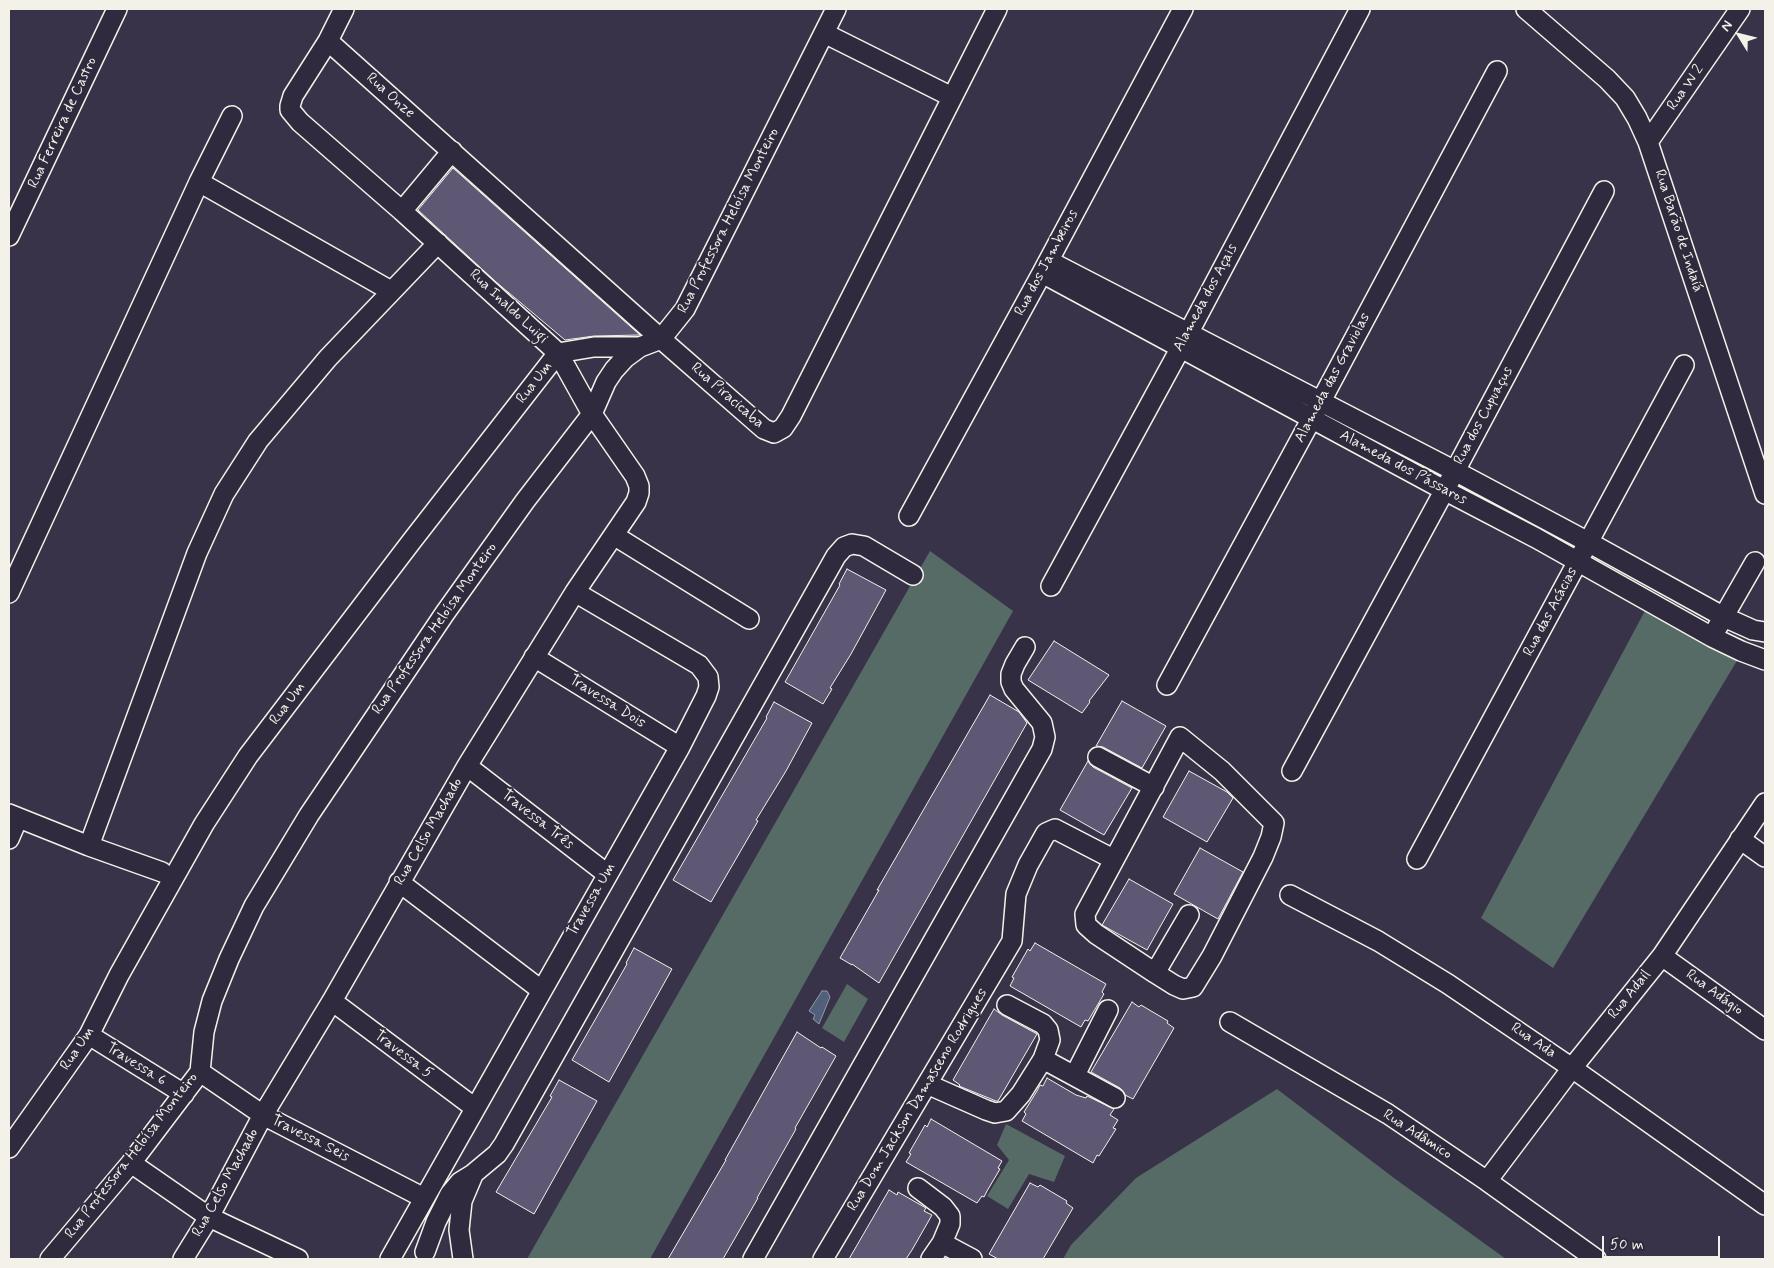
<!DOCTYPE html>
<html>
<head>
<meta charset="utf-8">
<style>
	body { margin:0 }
	#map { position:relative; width:1774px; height:1268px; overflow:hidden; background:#383348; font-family:Mynerve,sans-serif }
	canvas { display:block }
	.frame { position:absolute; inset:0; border:10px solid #f4f1e8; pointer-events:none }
	.north { position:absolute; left:1714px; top:10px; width:50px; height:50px; -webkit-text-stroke:4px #2f2a3d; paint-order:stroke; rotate:306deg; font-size:14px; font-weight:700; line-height:20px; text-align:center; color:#f4f1e8 }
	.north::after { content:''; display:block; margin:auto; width:18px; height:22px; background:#f4f1e8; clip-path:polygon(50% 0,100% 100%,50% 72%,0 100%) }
	.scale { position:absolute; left:1602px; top:1236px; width:118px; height:22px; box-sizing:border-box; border:2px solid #f4f1e8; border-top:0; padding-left:6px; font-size:15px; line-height:18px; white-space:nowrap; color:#f4f1e8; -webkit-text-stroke:4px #2f2a3d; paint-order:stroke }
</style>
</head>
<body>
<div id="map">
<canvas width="1774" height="1268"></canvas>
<div class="frame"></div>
<div class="north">N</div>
<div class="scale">50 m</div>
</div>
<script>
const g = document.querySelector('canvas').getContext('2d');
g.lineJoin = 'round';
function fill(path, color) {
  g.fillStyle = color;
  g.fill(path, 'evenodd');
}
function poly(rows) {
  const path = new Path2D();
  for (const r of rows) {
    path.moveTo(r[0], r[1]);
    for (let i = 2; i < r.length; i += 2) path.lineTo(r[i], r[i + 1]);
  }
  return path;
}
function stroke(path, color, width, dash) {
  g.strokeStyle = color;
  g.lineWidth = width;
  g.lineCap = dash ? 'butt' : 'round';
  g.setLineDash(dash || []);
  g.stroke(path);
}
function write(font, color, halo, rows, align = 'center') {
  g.font = font + ' Mynerve,sans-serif';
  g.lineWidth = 4;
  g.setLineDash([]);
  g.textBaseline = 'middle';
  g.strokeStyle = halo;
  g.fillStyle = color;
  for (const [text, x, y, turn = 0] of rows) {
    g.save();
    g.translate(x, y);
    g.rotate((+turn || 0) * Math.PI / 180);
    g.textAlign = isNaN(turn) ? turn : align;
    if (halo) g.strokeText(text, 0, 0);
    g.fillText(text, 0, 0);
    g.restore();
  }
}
fill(poly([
	[930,551,1013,611,650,1259,527,1259],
	[1647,607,1738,659,1553,968,1481,918],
	[847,984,868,999,844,1042,822,1028],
	[1277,1089,1394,1178,1506,1259,1063,1259,1071,1245,1136,1178],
	[1006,1124,1065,1156,1054,1182,1029,1174,1008,1209,987,1196,1009,1160,997,1145]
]), '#566b66');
const water = poly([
	[822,991,827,991,830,997,819,1024,813,1019,815,1015,809,1011,822,991]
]);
fill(water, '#515f7a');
stroke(water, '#9299a6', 1);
const building = poly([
	[453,168,640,335,594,336,565,340,496,282,418,210,453,168],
	[847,569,886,590,851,654,830,688,832,689,823,704,785,682,840,585,839,584,847,569],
	[1054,641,1109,675,1089,701,1090,702,1082,713,1028,680,1054,641],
	[990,695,1019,712,1027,723,879,983,852,964,852,965,840,958,879,890,877,890,990,695],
	[1122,701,1166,726,1142,768,1103,747,1096,746,1122,701],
	[774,702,812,723,786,771,756,820,758,821,711,902,673,880,767,718,766,717,774,702],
	[1088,761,1093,767,1132,788,1104,835,1060,810,1088,761],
	[1189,771,1227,792,1233,798,1207,842,1163,817,1189,771],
	[1200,848,1243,872,1218,919,1174,894,1200,848],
	[1129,879,1173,904,1147,950,1102,925,1129,879],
	[1035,943,1106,984,1102,992,1104,994,1088,1021,1085,1020,1081,1027,1010,986,1014,978,1012,977,1028,949,1030,951,1035,943],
	[634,948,672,969,609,1082,572,1060,627,964,626,963,634,948],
	[1132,1002,1139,1007,1141,1005,1168,1021,1167,1023,1174,1028,1133,1099,1125,1095,1120,1088,1091,1072,1132,1002],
	[994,1009,1002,1015,1037,1034,998,1101,996,1101,959,1086,960,1085,953,1080,994,1009],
	[797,1032,821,1048,822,1047,836,1056,795,1128,796,1129,757,1198,758,1198,723,1259,668,1259,726,1160,725,1160,797,1032],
	[1047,1078,1076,1095,1086,1098,1087,1096,1114,1109,1110,1115,1118,1120,1113,1128,1116,1129,1099,1156,1097,1155,1093,1163,1022,1121,1026,1114,1024,1112,1037,1091,1040,1085,1043,1086,1047,1078],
	[559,1080,597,1101,534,1214,496,1192,552,1097,550,1096,559,1080],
	[931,1119,1002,1161,998,1168,1000,1169,987,1191,984,1197,982,1196,977,1203,906,1162,911,1154,909,1153,925,1125,927,1127,931,1119],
	[1030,1183,1038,1187,1040,1185,1067,1201,1066,1203,1073,1208,1043,1259,998,1259,989,1254,1030,1183],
	[889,1190,897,1195,898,1192,926,1208,924,1211,932,1215,912,1250,906,1259,849,1259,889,1190]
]);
fill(building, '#5e5875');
stroke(building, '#f4f1e8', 1);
const minor = poly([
	[344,9,328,41,293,96,290,106,290,110,300,122,402,211],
	[1526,9,1607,79,1625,98,1637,118,1648,142,1765,494],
	[824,33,952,97],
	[328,41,661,339,764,429,774,433,783,428,791,416,997,9],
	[1648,142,1740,9],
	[199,182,391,291],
	[9,236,117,9],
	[1049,261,1455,471,1588,542,1724,617,1753,630,1765,632],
	[1042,273,1444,490,1536,538,1712,637,1741,651,1765,660],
	[909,516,1042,273,1183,9],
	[615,536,749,619],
	[1051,586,1180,349,1360,9],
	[9,593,199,182,232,116],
	[1717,628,1755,562],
	[534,657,680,747],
	[1167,685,1312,418,1497,71],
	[1098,757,1154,787],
	[467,766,607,874],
	[1292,771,1455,471,1604,191],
	[9,814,89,846,162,872],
	[9,839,18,818],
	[1740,839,1765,857],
	[89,846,197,553,224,494,258,441,328,358,438,243],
	[1417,859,1684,365],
	[399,882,541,990],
	[1290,895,1378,941,1448,984,1572,1068,1765,1205],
	[1662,956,1765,1030],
	[1155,973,1174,985,1183,989,1193,987,1212,956,1263,857,1271,837,1274,823,1222,771,1180,737,1085,914,1086,925,1096,934,1155,973,1189,915],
	[332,1001,475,1108],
	[1230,1022,1388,1114,1487,1181,1596,1259],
	[89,1035,184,1094],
	[1043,1059,1115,1098],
	[200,1072,263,1115,424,1198],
	[1075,1075,1108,1010],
	[927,1084,986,1110,995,1113,1006,1111,1021,1094,1043,1059,1050,1040,1048,1030,1043,1024,1007,1005],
	[9,1148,89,1035,119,975,204,824,248,756,411,542,558,353,594,347,640,347],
	[131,1163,209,1217,298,1259],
	[1487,1181,1572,1068,1662,956,1765,803],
	[918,1188,943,1207,950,1216,950,1224,942,1243,931,1259],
	[942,1243,972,1259],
	[425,1252,436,1222,450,1194,460,1182,473,1174,497,1154,504,1144,836,556,844,547,852,544,864,546,913,575],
	[50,1259,131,1163,200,1072,204,1032,212,1001,229,959,254,906,309,815,445,613,525,501,592,414,606,382,614,370,625,358,640,347,661,339,685,309,836,9],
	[183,1259,209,1217,263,1115,332,1001,467,766,575,592,636,502,639,493,639,486,635,476,592,414,558,353,402,211,452,151],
	[390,1259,680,747,706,696,709,687,708,677,699,665,575,592],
	[463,1259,459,1230,462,1201,473,1175],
	[753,1259,1042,749,1045,737,1042,723,1014,689,1011,682,1011,674,1015,664,1025,647],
	[823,1259,1012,941,1016,894,1028,865,1046,833,1055,829,1113,859]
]);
stroke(minor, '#f4f1e8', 22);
stroke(minor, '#2f2a3d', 19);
write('15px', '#f4f1e8', '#2f2a3d', [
	["Rua W 2",1686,88,-55],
	["Rua Onze",390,96,42],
	["Rua Ferreira de Castro",63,123,-65],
	["Rua Professora Heloísa Monteiro",729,221,-63],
	["Rua Barão de Indaiá",1678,231,72],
	["Rua dos Jambeiros",1047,263,-62],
	["Alameda dos Açais",1206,298,-62],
	["Rua Inaldo Luigi",508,307,43],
	["Alameda das Graviolas",1333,378,-62],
	["Rua Um",535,383,-52],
	["Rua Piracicaba",727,396,41],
	["Rua dos Cupuaçus",1484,416,-62],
	["Alameda dos Pássaros",1403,468,28],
	["Rua das Acácias",1551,612,-62],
	["Rua Professora Heloísa Monteiro",435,629,-55],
	["Travessa Dois",607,702,32],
	["Rua Um",288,704,-53],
	["Travessa Três",537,820,38],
	["Rua Celso Machado",429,832,-60],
	["Travessa Um",592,900,-60],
	["Rua Adágio",1714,993,36],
	["Rua Adail",1630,995,-51],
	["Rua Ada",1533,1041,34],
	["Rua Um",78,1049,-56],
	["Travessa 5",403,1055,37],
	["Travessa 6",136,1065,32],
	["Rua Dom Jackson Damasceno Rodrigues",918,1100,-59],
	["Rua Adâmico",1417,1135,33],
	["Travessa Seis",310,1139,27],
	["Rua Professora Heloísa Monteiro",132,1156,-52],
	["Rua Celso Machado",226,1183,-61]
]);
</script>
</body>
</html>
